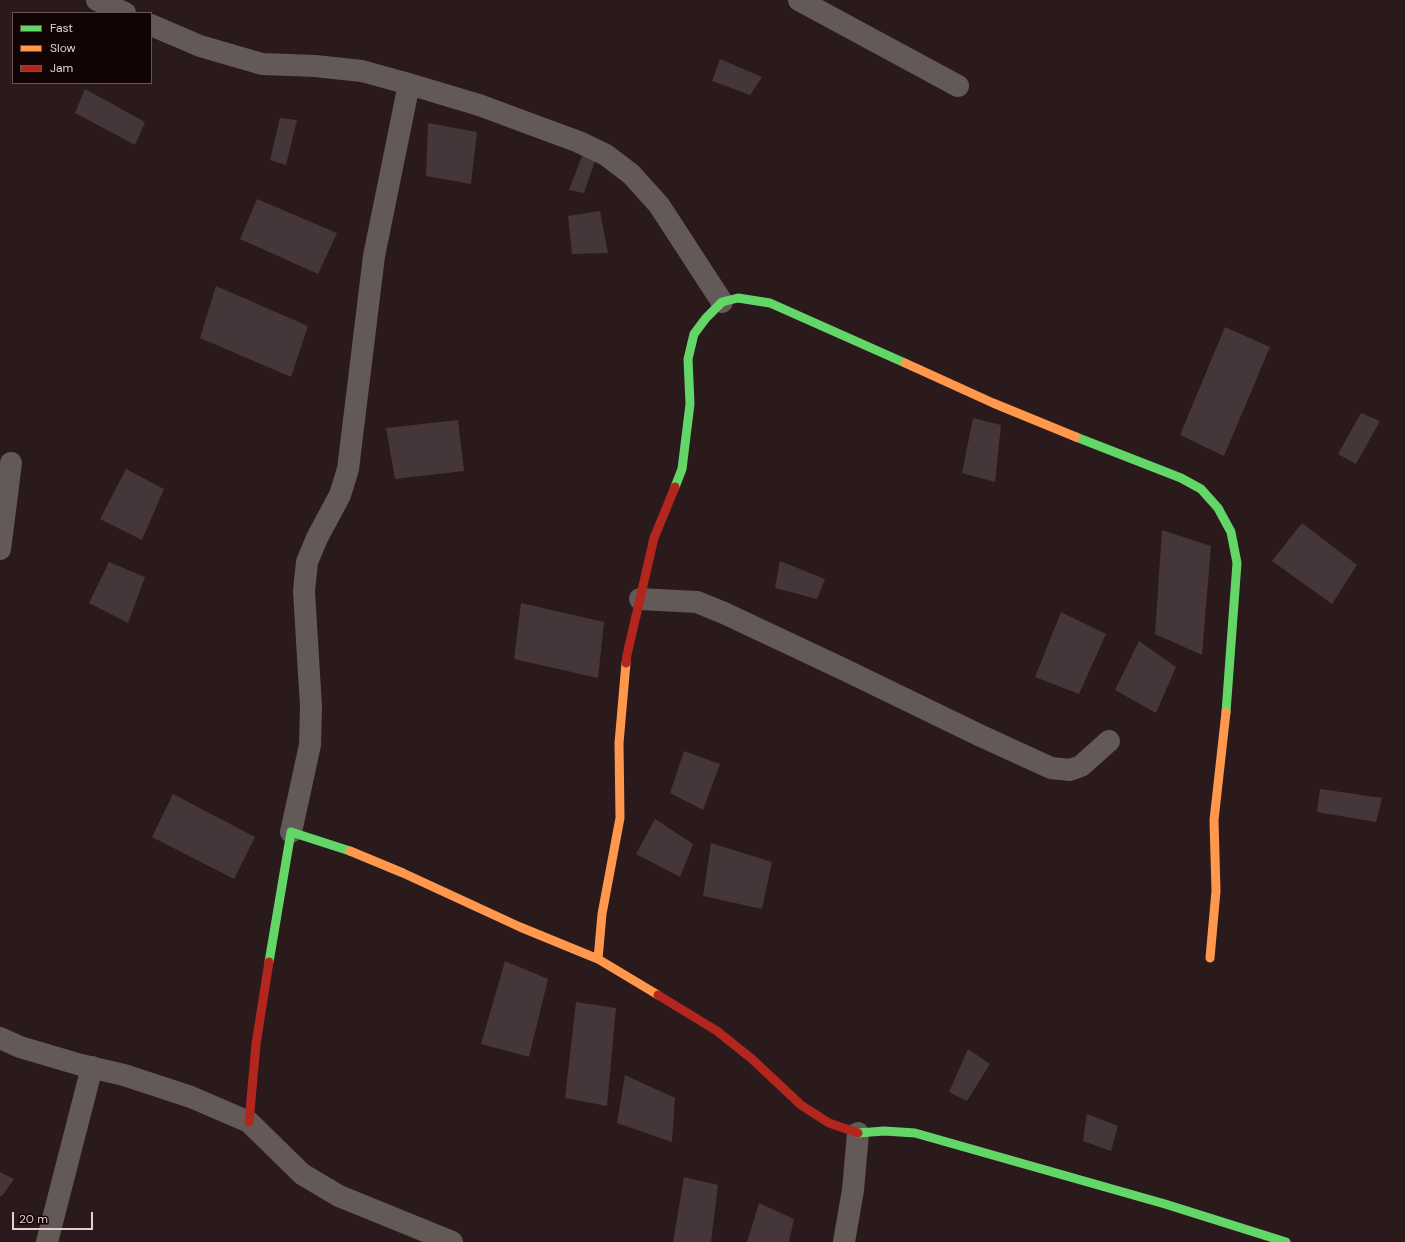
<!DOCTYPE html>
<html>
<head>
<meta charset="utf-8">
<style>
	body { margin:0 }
	#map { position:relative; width:1405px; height:1242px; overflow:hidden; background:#2a1a1b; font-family:"DM Sans",sans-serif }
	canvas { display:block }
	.legend { position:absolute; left:12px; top:12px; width:140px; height:72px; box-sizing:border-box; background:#100405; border:1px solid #655555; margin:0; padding:5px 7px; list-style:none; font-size:12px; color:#e4cece }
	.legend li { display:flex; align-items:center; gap:8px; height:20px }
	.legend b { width:20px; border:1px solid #655555 }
	.scale { position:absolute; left:12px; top:1212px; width:81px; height:18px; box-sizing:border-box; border:2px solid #e4cece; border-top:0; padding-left:5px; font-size:12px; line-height:14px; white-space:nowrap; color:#e4cece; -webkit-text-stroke:3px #100405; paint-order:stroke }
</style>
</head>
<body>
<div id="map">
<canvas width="1405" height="1242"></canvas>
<ul class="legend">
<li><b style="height:5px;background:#63d668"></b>Fast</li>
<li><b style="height:5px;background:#ff974d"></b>Slow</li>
<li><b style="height:5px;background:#b3261e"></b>Jam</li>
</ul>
<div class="scale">20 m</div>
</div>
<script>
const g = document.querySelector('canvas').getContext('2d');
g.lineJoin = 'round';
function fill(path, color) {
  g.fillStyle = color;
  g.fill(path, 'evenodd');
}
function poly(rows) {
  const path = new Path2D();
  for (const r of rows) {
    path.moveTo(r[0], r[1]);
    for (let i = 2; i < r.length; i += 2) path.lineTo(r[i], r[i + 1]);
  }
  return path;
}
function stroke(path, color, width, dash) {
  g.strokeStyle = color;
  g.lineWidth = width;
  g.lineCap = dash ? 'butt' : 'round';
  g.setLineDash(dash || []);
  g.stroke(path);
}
fill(poly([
	[720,59,762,77,750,95,712,81],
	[85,89,145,122,135,145,75,113],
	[280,118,297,120,286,165,270,160],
	[428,123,477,132,471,184,426,176],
	[582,156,595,161,584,193,569,190],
	[257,199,337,233,318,274,240,239],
	[600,211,608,253,572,254,568,216],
	[216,286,308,326,291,377,200,338],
	[1225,327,1270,347,1224,456,1180,435],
	[1361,413,1380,421,1356,464,1338,454],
	[973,418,1001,425,995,482,962,473],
	[458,420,464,471,395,479,386,428],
	[126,469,164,489,142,540,100,519],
	[1302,523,1357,565,1332,604,1272,561],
	[1162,530,1211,546,1202,655,1155,634],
	[780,561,825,579,817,599,775,588],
	[109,562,145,577,128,623,89,603],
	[521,603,604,622,598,678,514,659],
	[1061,612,1106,634,1079,694,1035,677],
	[1139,641,1176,667,1156,713,1115,690],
	[684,751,720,764,703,810,670,793],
	[1320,789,1382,798,1376,822,1317,812],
	[173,794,255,837,234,879,152,837],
	[655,819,693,844,680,877,636,854],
	[711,843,772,862,762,909,703,896],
	[505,961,548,979,529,1057,481,1044],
	[576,1002,616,1008,607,1106,565,1098],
	[968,1049,990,1064,967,1101,949,1092],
	[625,1075,675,1098,672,1142,617,1123],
	[1087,1114,1118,1126,1111,1151,1083,1141],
	[0,1172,14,1179,2,1196,0,1196],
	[684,1177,718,1185,711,1242,673,1242],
	[759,1203,794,1219,789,1242,747,1242]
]), '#443639');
stroke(poly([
	[97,0,125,13],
	[799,0,958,86],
	[151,25,200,46,262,64,315,66,362,71,409,84,479,105,579,142,606,155,631,174,659,205,722,302],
	[0,549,11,463],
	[640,599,697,602,724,613,843,669,979,735,1051,768,1070,770,1081,766,1109,741],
	[291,832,310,745,311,707,304,591,307,562,317,538,340,495,348,469,374,256,409,84],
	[0,1038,20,1047,81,1065,124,1075,191,1097,249,1122,302,1174,339,1196,452,1242],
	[47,1242,92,1067],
	[844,1242,853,1190,858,1133]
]), '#635956', 22);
stroke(poly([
	[1076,437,1181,478,1201,489,1218,508,1231,532,1237,563,1226,712],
	[675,487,682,469,690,404,688,359,694,334,706,318,722,302,738,298,770,303,905,363],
	[269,962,291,832,350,851],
	[858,1133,884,1131,915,1133,1165,1204,1286,1242]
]), '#63d668', 9);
stroke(poly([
	[905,363,993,403,1076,437],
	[350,851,403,873,520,927,598,959,658,995],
	[1210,958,1216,891,1214,820,1226,712],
	[598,959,602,914,620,818,619,743,626,663]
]), '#ff974d', 9);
stroke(poly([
	[626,663,627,655,654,538,675,487],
	[658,995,717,1031,752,1059,801,1105,829,1123,858,1133],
	[249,1122,256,1044,269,962]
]), '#b3261e', 9);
</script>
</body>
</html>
